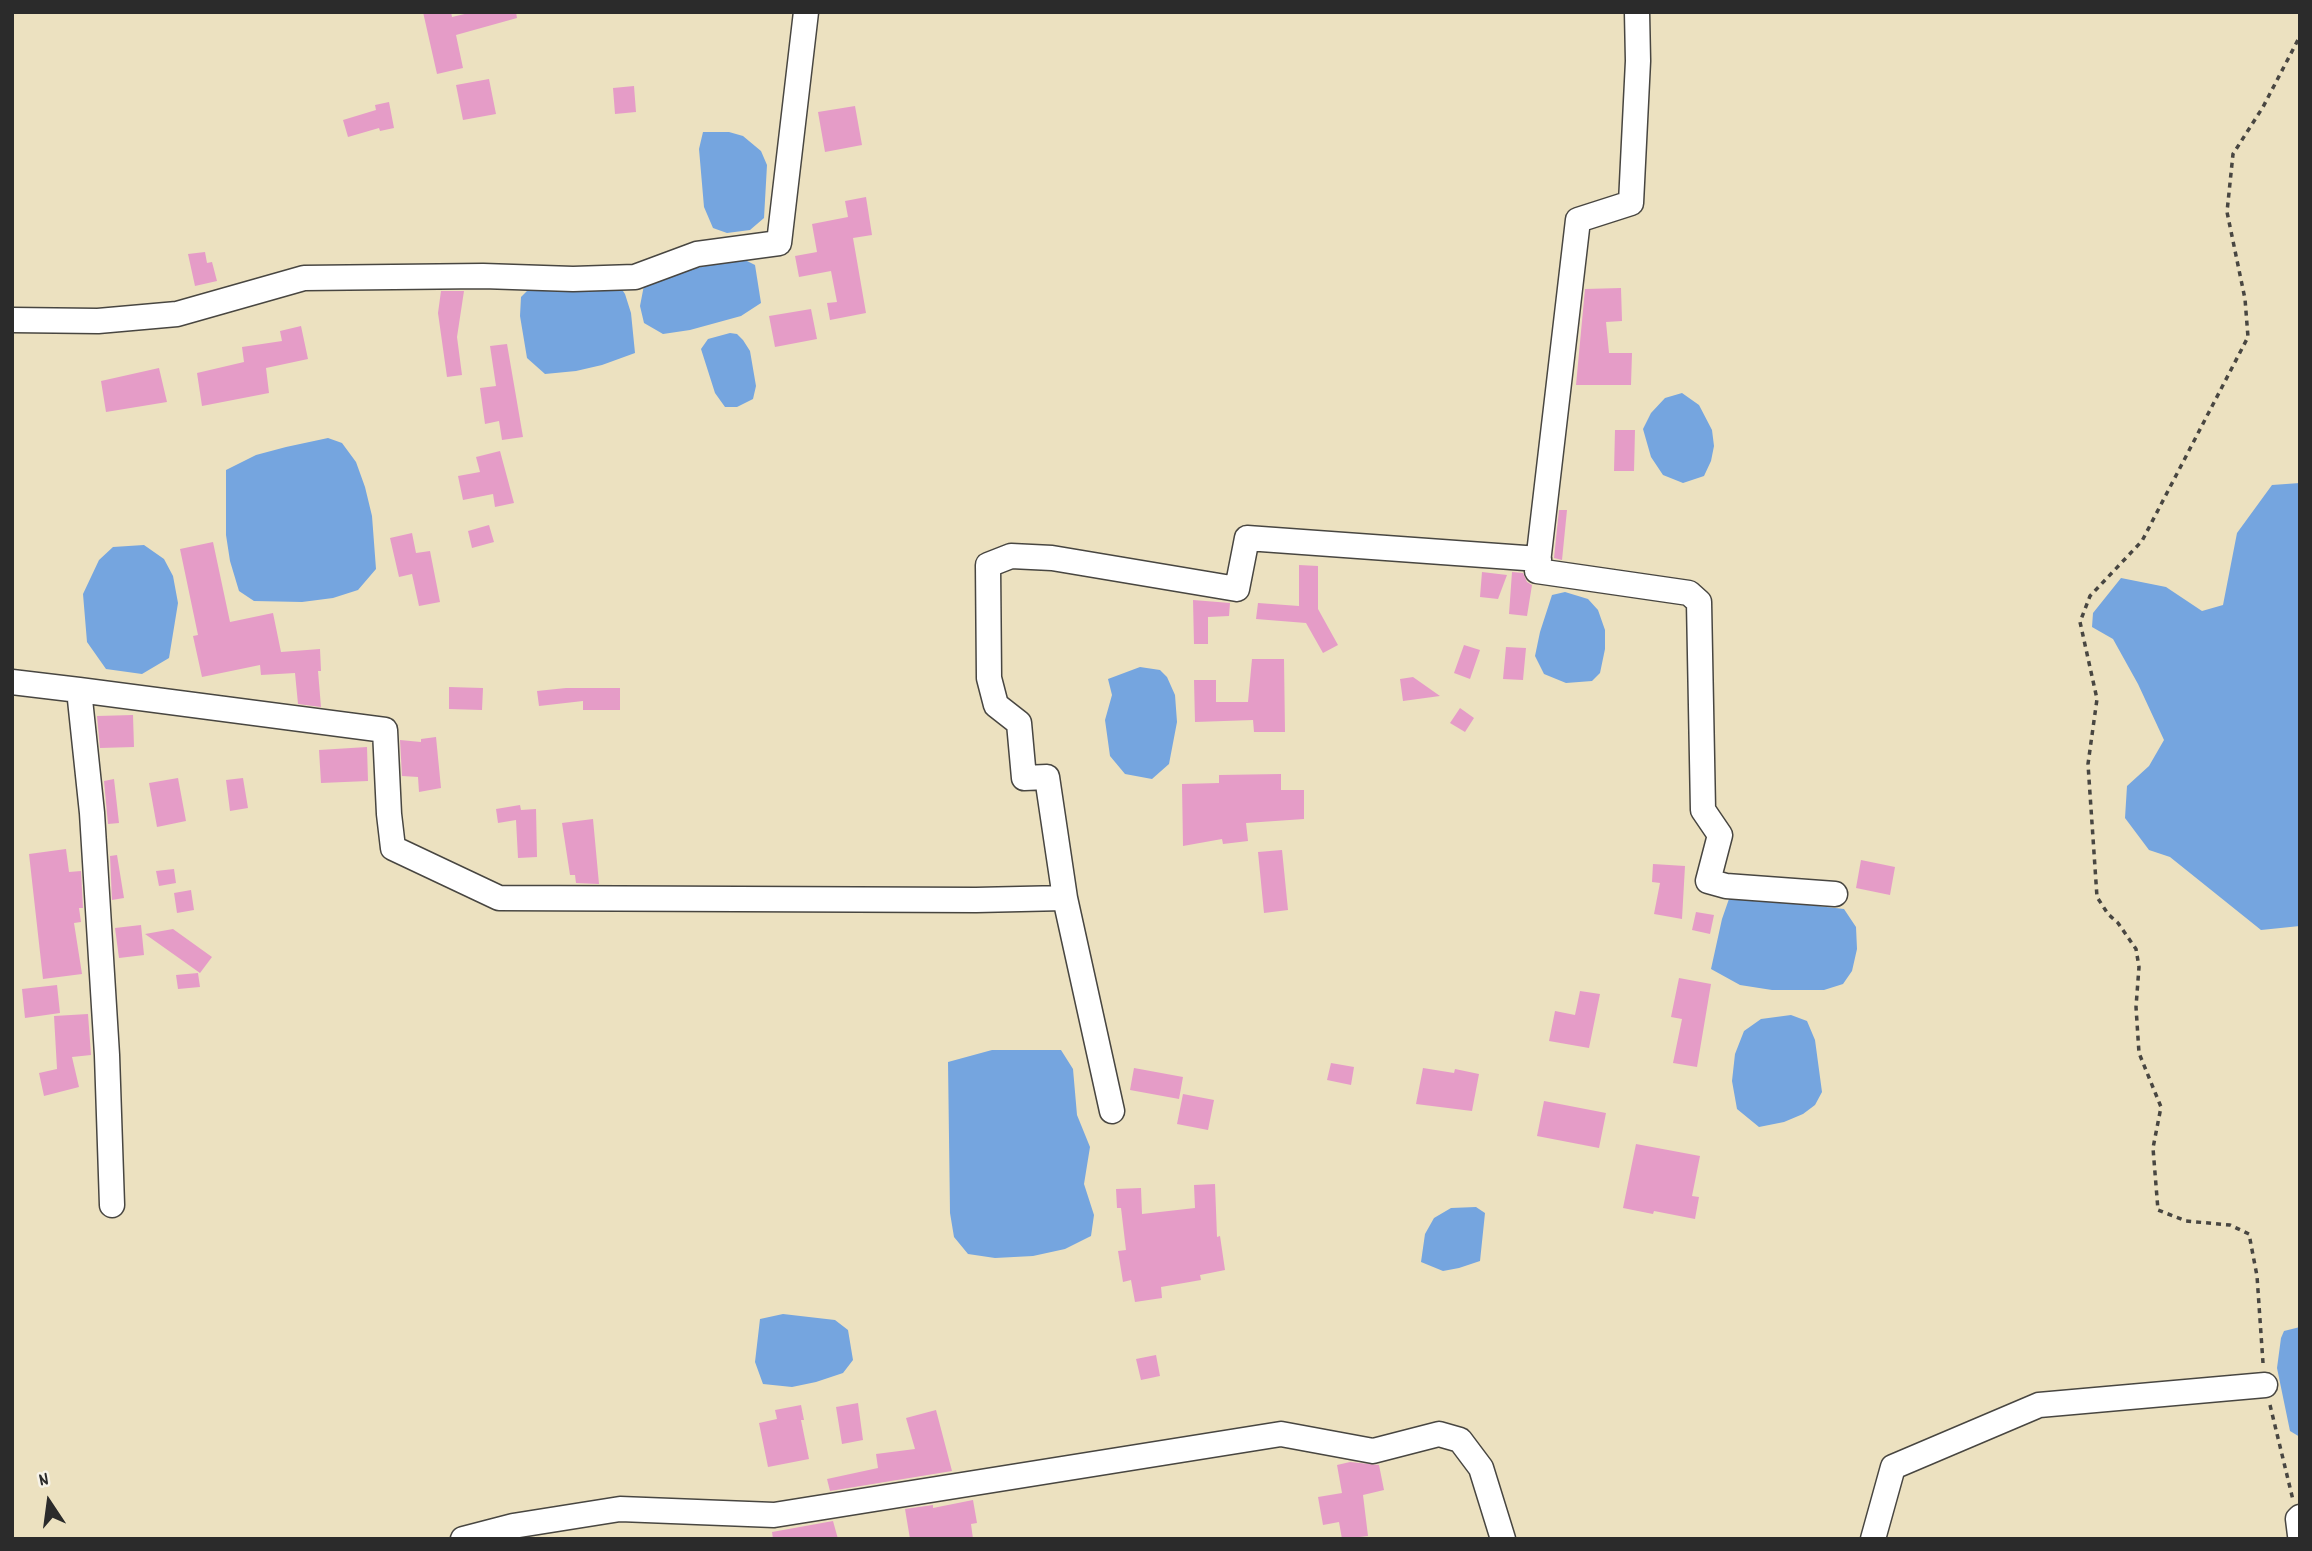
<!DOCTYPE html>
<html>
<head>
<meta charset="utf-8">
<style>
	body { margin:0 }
	#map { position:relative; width:2312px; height:1551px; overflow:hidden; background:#ece1c0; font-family:Dekko,sans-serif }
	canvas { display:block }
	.frame { position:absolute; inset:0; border:14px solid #2b2b2b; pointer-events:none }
	.north { position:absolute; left:14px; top:1467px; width:70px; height:70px; -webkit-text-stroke:5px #f7f3e8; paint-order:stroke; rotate:347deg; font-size:19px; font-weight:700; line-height:28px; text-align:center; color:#2b2b2b }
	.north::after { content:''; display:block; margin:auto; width:24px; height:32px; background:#2b2b2b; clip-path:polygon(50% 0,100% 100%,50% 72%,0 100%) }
</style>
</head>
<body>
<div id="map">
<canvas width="2312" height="1551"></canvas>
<div class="frame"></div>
<div class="north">N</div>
</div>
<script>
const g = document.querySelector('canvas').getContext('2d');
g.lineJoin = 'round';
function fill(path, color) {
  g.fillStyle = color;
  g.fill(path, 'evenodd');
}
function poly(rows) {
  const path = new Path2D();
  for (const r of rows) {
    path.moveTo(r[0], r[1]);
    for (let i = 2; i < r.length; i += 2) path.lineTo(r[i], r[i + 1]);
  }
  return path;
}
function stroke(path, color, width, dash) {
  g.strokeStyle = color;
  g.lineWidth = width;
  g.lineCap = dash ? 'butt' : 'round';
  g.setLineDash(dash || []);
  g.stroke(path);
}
fill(poly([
	[703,132,729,132,743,136,761,151,767,165,764,218,750,230,727,233,713,228,704,207,699,149],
	[735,259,747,261,755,265,761,303,741,316,690,330,663,334,644,323,640,306,645,280],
	[619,285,625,294,631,313,635,353,602,365,576,371,545,374,527,358,520,316,521,297,529,289],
	[730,333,737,334,743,340,750,351,756,386,753,399,737,407,725,407,715,393,701,349,708,339],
	[1682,393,1699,405,1712,430,1714,446,1711,461,1704,476,1683,483,1663,475,1651,457,1643,429,1651,413,1665,398],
	[328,438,342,443,356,462,365,487,372,516,376,569,358,590,333,598,302,602,254,601,239,591,230,561,226,535,226,470,256,455,286,447],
	[2300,483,2300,926,2261,930,2170,857,2149,850,2125,818,2127,786,2149,766,2164,740,2138,684,2113,639,2092,627,2093,613,2121,578,2166,587,2202,611,2223,605,2237,533,2272,485],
	[144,545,164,559,173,576,178,603,169,658,142,674,106,669,87,642,83,594,99,560,113,547],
	[1565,592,1588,599,1598,610,1605,630,1605,649,1600,673,1592,681,1566,683,1544,674,1535,656,1540,632,1552,595],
	[1140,667,1160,670,1167,677,1175,695,1177,722,1169,764,1152,779,1125,774,1110,756,1105,720,1112,695,1108,679],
	[1730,896,1844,909,1856,927,1857,949,1852,971,1843,984,1824,990,1772,990,1740,985,1711,969,1722,919],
	[1791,1015,1807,1021,1815,1040,1822,1092,1815,1105,1803,1114,1784,1122,1759,1127,1737,1109,1732,1081,1735,1054,1744,1031,1761,1019],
	[992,1050,1061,1050,1073,1069,1077,1115,1090,1147,1084,1184,1094,1215,1091,1236,1065,1249,1033,1256,995,1258,968,1254,954,1237,950,1213,948,1062],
	[1476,1207,1485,1213,1480,1261,1459,1268,1443,1271,1421,1262,1425,1234,1434,1218,1451,1208],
	[783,1314,835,1320,848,1330,853,1360,843,1373,816,1382,792,1387,763,1384,755,1362,760,1319],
	[2300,1327,2300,1437,2290,1431,2277,1368,2281,1338,2284,1331]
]), '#75a5df');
fill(poly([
	[423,12,451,12,452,17,473,12,516,12,517,18,456,35,463,68,437,74],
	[489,79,496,114,463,120,456,85],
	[634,86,636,112,615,114,613,88],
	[389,102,394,128,380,131,379,128,348,137,343,120,376,110,375,105],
	[855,106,862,145,825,152,818,112],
	[866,197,872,235,853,238,866,313,830,320,827,303,837,302,831,271,799,277,795,256,817,252,812,224,848,217,845,201],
	[205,252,207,263,212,262,217,281,195,286,188,254],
	[1621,288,1622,321,1606,322,1609,353,1632,353,1631,385,1576,385,1585,289],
	[441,291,464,291,457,337,462,375,447,377,438,313],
	[811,309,817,339,775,347,769,316],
	[301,326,308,359,266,368,269,393,202,406,197,373,244,362,242,347,282,341,280,331],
	[507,344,523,437,502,440,499,421,485,424,480,388,496,386,490,346],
	[159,368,167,402,106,412,101,381],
	[1615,430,1635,430,1634,471,1614,471],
	[500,451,514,503,495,507,493,494,463,500,458,476,480,472,476,457],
	[1559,510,1567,510,1562,560,1554,558],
	[489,525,494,542,472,548,468,531],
	[412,533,416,553,430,551,440,602,419,606,412,574,399,577,390,538],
	[213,542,230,622,273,613,281,652,320,649,321,671,318,671,321,707,298,704,295,673,261,675,260,665,202,677,193,636,198,635,180,549],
	[1299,565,1318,566,1318,609,1338,645,1323,653,1306,623,1256,619,1258,603,1299,606],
	[1482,572,1507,575,1498,599,1480,597],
	[1512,572,1523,573,1527,582,1532,585,1527,616,1509,614],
	[1193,600,1230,603,1229,616,1208,617,1208,644,1194,644],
	[1464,645,1480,650,1470,679,1454,673],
	[1506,647,1526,648,1523,680,1503,679],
	[1252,659,1284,659,1285,732,1254,732,1253,720,1195,722,1194,680,1216,680,1216,702,1248,702],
	[1413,677,1440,696,1403,701,1400,679],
	[449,687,483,688,482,710,449,709],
	[566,688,620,688,620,710,583,710,583,701,539,706,537,691],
	[1460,708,1474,718,1465,732,1450,723],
	[133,715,134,747,100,748,97,716],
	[436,737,441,788,419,792,418,777,402,776,400,740,421,742,421,739],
	[367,747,368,781,321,783,319,750],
	[1281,774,1281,790,1304,790,1304,819,1246,823,1248,841,1223,844,1222,839,1183,846,1182,784,1219,783,1219,775],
	[178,778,186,821,157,827,149,783],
	[243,778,248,808,230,811,226,780],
	[114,779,119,823,108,824,104,781],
	[520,805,521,810,536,809,537,857,518,858,516,820,498,823,496,809],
	[593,819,599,884,576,883,575,875,570,875,562,823],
	[66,849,69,872,81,871,83,908,79,908,81,922,74,923,82,974,43,979,29,854],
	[1282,850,1288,910,1264,913,1258,852],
	[117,855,124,898,112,900,110,856],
	[1861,860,1895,867,1890,895,1856,888],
	[1653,864,1685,866,1682,919,1654,914,1660,883,1652,882],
	[174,869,176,883,159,886,156,871],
	[191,890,194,910,177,913,174,893],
	[1696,912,1714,915,1710,934,1692,930],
	[141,925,144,955,119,958,115,928],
	[173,929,212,957,200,973,145,934],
	[198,973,200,987,178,989,176,975],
	[1679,978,1711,984,1697,1067,1673,1063,1682,1019,1671,1017],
	[57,985,60,1013,25,1018,22,989],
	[1580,991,1600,994,1589,1048,1549,1041,1555,1011,1575,1015],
	[88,1014,91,1055,72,1057,79,1087,44,1096,39,1073,57,1069,54,1016],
	[1331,1063,1354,1067,1351,1085,1327,1080],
	[1134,1068,1183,1077,1179,1099,1130,1090],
	[1423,1068,1454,1073,1455,1069,1479,1074,1472,1111,1416,1104],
	[1183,1094,1214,1100,1208,1130,1177,1124],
	[1544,1101,1606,1113,1599,1148,1537,1136],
	[1636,1144,1700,1156,1692,1196,1699,1197,1695,1219,1654,1211,1653,1214,1623,1208],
	[1215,1184,1217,1237,1220,1236,1225,1270,1200,1275,1201,1280,1161,1287,1162,1298,1135,1302,1131,1280,1123,1282,1118,1251,1126,1250,1121,1208,1117,1208,1116,1189,1141,1188,1142,1214,1195,1208,1194,1185],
	[1156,1355,1160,1376,1141,1380,1136,1359],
	[858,1403,863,1440,842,1444,836,1407],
	[801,1405,804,1420,801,1420,809,1459,768,1467,759,1423,777,1419,775,1410],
	[936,1410,952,1471,830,1491,827,1479,878,1468,876,1454,915,1449,906,1418],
	[1350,1462,1379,1465,1384,1490,1363,1495,1368,1536,1342,1539,1339,1522,1323,1525,1318,1497,1342,1493,1337,1465],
	[973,1500,977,1523,971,1524,973,1539,910,1539,905,1509,933,1505,933,1508],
	[833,1521,838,1539,773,1539,772,1532]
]), '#e59cc7');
const minor = poly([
	[1637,12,1638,61,1631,203,1578,220,1537,571,1689,593,1699,602,1703,810,1720,835,1708,881,1726,886,1835,894],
	[12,320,98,321,177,314,304,278,483,276,573,279,635,277,697,254,779,243,806,12],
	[12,682,79,690,92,813,107,1055,112,1205],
	[79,690,385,730,389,814,393,848,499,898,976,900,1065,898,1112,1111],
	[1065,898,1047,777,1024,778,1019,723,996,705,989,678,988,565,1011,556,1052,558,1237,589,1247,538,1539,559],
	[2300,1517,2298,1519,2300,1535],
	[463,1539,513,1526,620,1509,774,1515,1281,1434,1373,1451,1439,1434,1460,1440,1481,1468,1503,1539],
	[1873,1539,1893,1467,2039,1405,2265,1385]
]);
stroke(minor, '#484641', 27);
stroke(poly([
	[2263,1363,2257,1276,2249,1234,2230,1225,2186,1221,2158,1210,2153,1148,2161,1107,2139,1053,2136,1007,2139,967,2136,949,2118,923,2108,914,2097,897,2088,764,2097,699,2080,622,2090,596,2142,541,2248,337,2245,299,2227,212,2233,154,2263,107,2300,36],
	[2270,1405,2293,1500]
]), '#484641', 3.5, [5, 5]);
stroke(minor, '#fff', 24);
</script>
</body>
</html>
